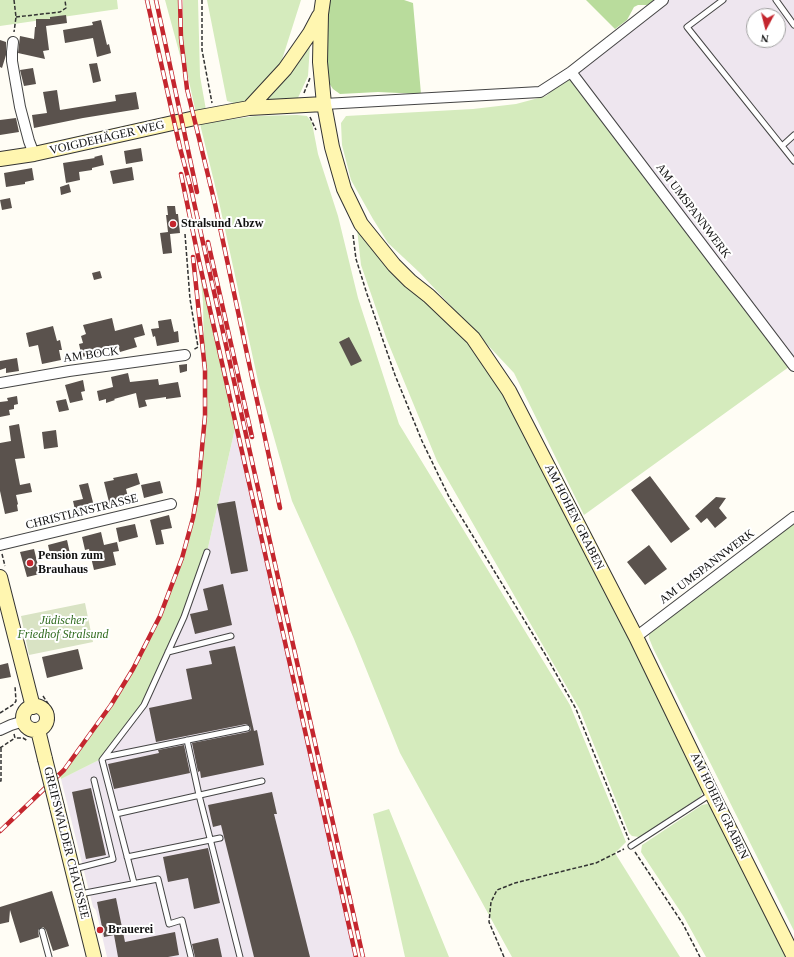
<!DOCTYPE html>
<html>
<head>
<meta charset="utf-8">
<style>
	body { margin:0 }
	#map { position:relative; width:794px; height:957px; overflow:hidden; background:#fffdf5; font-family:Georgia,serif }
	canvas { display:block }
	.north { position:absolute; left:746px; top:8px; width:40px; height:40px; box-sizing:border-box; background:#fff; border:1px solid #a0a0a0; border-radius:50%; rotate:187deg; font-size:11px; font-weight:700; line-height:16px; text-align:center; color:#111 }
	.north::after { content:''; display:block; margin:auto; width:14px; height:18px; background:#c4262e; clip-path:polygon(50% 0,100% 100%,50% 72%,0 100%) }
</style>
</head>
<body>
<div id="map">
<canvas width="794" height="957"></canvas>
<div class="north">N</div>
</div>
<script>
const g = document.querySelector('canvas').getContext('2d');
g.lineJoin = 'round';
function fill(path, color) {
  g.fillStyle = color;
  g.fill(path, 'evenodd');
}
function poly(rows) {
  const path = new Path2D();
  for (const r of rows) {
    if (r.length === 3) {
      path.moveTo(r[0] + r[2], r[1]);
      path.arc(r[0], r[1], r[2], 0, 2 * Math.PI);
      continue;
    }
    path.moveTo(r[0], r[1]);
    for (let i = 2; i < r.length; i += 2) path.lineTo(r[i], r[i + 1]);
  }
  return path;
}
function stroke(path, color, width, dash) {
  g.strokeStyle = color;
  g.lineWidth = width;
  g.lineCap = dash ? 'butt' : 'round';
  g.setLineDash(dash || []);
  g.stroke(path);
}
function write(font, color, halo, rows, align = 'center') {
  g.font = font + ' Georgia,serif';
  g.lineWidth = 4;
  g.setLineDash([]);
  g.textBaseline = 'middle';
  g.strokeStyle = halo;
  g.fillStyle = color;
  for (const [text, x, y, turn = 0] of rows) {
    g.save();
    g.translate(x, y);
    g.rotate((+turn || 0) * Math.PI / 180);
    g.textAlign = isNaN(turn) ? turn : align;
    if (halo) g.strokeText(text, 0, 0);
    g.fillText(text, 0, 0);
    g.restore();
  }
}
fill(poly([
	[663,0,794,0,794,366,571,72],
	[754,16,778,16,778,40,754,40],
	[236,424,356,957,107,957,96,910,93,907,61,779,105,757,207,552]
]), '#eee6ef');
fill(poly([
	[0,0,117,0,118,9,0,26],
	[165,0,178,0,181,59],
	[183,0,198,0,200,76,206,110,196,113,186,68,183,37],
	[207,0,301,0,280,66,246,103,240,105,227,101],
	[310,45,308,76,297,100,262,100],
	[571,72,793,364,584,515,514,373,419,272,388,243,373,219,351,180,342,145,341,123,346,116,473,109,516,104,546,96],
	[297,115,307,116,312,123,318,154,338,216,358,298,399,424,570,705,626,842,615,853,680,957,512,957,400,753,354,639,292,501,258,381,219,202,200,124,255,116],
	[357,229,449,321,474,348,496,380,632,643,704,788,702,794,699,798,644,835,639,837,632,836,629,833,580,710,437,461,387,340,361,265],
	[199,261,236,424,207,552,184,617,144,705,105,757,61,779,60,776,111,705,133,669,160,616,182,558,193,518,198,491,205,416,203,302],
	[794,519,794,931,653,648,649,638,649,632],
	[707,804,711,805,787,957,706,957,684,917,641,852,642,845,702,805],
	[389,809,449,957,405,957,373,814]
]), '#d5ebbd');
fill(poly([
	[328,0,404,0,413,3,421,94,378,92,340,94,333,89,329,83,327,76,326,24],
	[586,0,655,0,647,5,638,5,634,7,627,20,615,29]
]), '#b9dc9c');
fill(poly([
	[85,603,93,642,29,655,21,616]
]), '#d9e3c4');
fill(poly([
	[66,15,67,23,46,26,49,50,43,51,45,59,18,53,20,36,34,39,35,27,36,27,36,19,50,19,50,17],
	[101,20,107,45,109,44,111,53,97,57,93,38,65,43,63,30,93,25,92,22],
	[0,40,6,42,6,55,2,68,0,67],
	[97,63,101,81,93,83,89,64],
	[33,68,36,84,24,86,20,70],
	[57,90,60,110,116,101,115,95,136,92,139,109,83,118,34,128,32,115,47,113,43,92],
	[16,118,19,132,0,135,0,120],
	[141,148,143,161,126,164,124,151],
	[102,155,104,165,92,168,92,170,79,172,80,180,66,183,63,163,95,158,94,157],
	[132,167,134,180,113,184,110,171],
	[32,168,34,180,25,182,25,184,6,187,4,173],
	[69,184,71,192,61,195,60,187],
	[10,198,12,208,2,210,0,200],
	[167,206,175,206,176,214,178,214,180,233,170,234,172,253,163,254,160,233,168,232,166,215,168,215],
	[100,271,102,278,94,280,92,273],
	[112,318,115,331,142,324,145,335,134,338,137,347,120,352,118,345,99,350,99,353,82,357,79,344,83,343,81,336,86,334,83,325],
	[171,319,174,332,178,331,179,342,157,346,155,336,153,337,151,329,159,328,158,321],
	[53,326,57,341,60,340,62,350,59,350,61,360,42,364,38,345,29,347,26,333],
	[349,337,362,361,351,366,339,342],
	[17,358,19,371,6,373,6,368,0,370,0,361],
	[187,364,187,371,180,373,179,365],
	[128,373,130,382,158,379,159,385,178,382,181,397,166,399,166,397,145,400,147,406,139,408,136,393,114,399,115,400,106,403,106,399,99,401,97,391,113,387,111,377],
	[83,380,85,391,81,392,83,400,70,403,65,385],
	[17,396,18,404,14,405,14,409,9,410,10,415,0,417,0,402,8,401,7,398],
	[66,399,69,410,59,412,56,401],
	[19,424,25,458,15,459,20,485,30,483,32,492,16,495,18,504,17,505,18,511,5,514,0,491,0,443,11,441,9,426],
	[56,430,58,447,44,449,42,432],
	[137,473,140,484,126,489,129,501,110,506,104,482,114,480,113,478],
	[650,476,690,529,671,543,631,490],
	[160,481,163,493,144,498,141,485],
	[88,483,95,510,76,514,73,501,83,499,79,485],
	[716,497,726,498,719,508,727,518,715,528,707,518,701,523,695,516],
	[235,501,248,571,231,574,217,504],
	[169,515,172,528,161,530,164,544,156,545,150,520],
	[135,524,138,537,119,542,116,528],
	[101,532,104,545,117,542,119,551,113,552,116,565,94,570,89,549,85,550,82,537],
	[67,540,71,558,62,560,61,555,51,558,48,545],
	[649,545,667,569,645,585,627,562],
	[34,549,40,574,27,577,20,552],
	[223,584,232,625,195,634,190,614,208,610,203,589],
	[235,646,254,731,257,730,264,765,201,778,200,771,198,772,192,743,248,732,251,730,250,726,246,724,156,742,149,708,192,699,186,669,212,664,209,651],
	[78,649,83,669,47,678,42,657],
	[8,663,11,677,0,679,0,665],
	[184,745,190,773,114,789,108,764,159,753,158,750],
	[91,788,106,855,86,859,72,792],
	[272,792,277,814,274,814,310,957,254,957,221,825,213,827,208,805],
	[208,848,220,903,194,909,188,878,168,882,163,857],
	[52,891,69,946,53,951,46,930,43,927,38,930,39,937,20,943,10,910,9,922,0,924,0,907],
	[116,898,125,942,175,932,179,955,168,957,118,957,114,935,104,937,97,902],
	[218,938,222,957,195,957,192,944]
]), '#5a524d');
const lane = poly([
	[723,0,687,27,794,161],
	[776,0,794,25],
	[782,146,794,135],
	[168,652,231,636],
	[187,740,199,795,240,957],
	[105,757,247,728],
	[116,814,262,781],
	[631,846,711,794],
	[127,857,220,838],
	[74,869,113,859,94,780],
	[134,883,102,760,144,705,184,617,207,552],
	[80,894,158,879,169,924,182,920,191,957],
	[42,931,49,957]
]);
const street = poly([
	[13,42,12,52,12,61,20,107,29,141,34,154],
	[571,72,794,366],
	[324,104,540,92,571,72,663,0],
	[0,383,69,371,185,355],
	[0,545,171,504],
	[636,637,794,517],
	[0,730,11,725,24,721]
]);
const secondary = poly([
	[323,0,321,14,320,62,324,104,332,147,344,189,361,224,394,265,410,281,429,296,473,338,509,391,636,637,712,794,794,957],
	[249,108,285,69,310,33,319,16],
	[0,159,34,154,195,118,249,108,324,104],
	[0,577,33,707],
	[35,718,12],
	[38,730,45,759],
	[57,807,94,957]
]);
stroke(lane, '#444', 7);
stroke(street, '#444', 12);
stroke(secondary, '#333', 16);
stroke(poly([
	[14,0,16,17,14,32],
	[202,0,202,50,212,103],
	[16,17,60,12,66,8,65,0],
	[304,93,310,78],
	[310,117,316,130],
	[185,234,190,299,198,347,193,350],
	[353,235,356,259,367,294,395,375,422,441,449,497,545,654,576,709,629,840],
	[2,554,5,566],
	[43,696,53,711,54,720,50,728],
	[0,713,14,704,16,701,15,686],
	[14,734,15,738,23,738,28,741],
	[0,748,15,738],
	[0,781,1,781,1,746],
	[635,852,683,924,700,957],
	[504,957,489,922,491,902,497,890,515,883,596,863,624,849]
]), '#333', 1.5, [4, 2]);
stroke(lane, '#fff', 5);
stroke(street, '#fff', 10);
stroke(secondary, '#fff6b0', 14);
const rail = poly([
	[147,0,180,148,191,189,363,957],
	[156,0,197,192],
	[180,0,181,38,187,89,215,204,280,508],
	[181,174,199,261,356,957],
	[208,242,252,437],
	[0,831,64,770,111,705,133,669,160,616,182,558,193,518,198,491,205,416,205,370,193,257]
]);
stroke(rail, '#c4262e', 4.5);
stroke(rail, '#fff', 3, [9]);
const secondaryBridge = poly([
	[45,759,57,807]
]);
stroke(secondaryBridge, '#333', 16, []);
stroke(secondaryBridge, '#fff6b0', 14);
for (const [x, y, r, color] of [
	[173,224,4,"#c4262e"],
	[30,563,4,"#c4262e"],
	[100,930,4,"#c4262e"]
]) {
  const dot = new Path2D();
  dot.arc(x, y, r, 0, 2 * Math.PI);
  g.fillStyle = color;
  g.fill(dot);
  stroke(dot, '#fff', 1.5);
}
write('12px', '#111', '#fff', [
	["VOIGDEHÄGER WEG",107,138,-13],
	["AM UMSPANNWERK",693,211,53],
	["AM BOCK",91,355,-8],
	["CHRISTIANSTRASSE",82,512,-14],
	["AM HOHEN GRABEN",574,517,63],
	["AM UMSPANNWERK",707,567,-37],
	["AM HOHEN GRABEN",719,806,64],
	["GREIFSWALDER CHAUSSEE",66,843,76]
]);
write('bold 12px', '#111', '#fff', [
	["Stralsund Abzw",181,224],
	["Pension zum",38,556],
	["Brauhaus",38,570],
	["Brauerei",108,930]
], 'left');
write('italic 12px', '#2f6b1f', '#fff', [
	["Jüdischer",63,621],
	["Friedhof Stralsund",63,635]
]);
</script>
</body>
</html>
